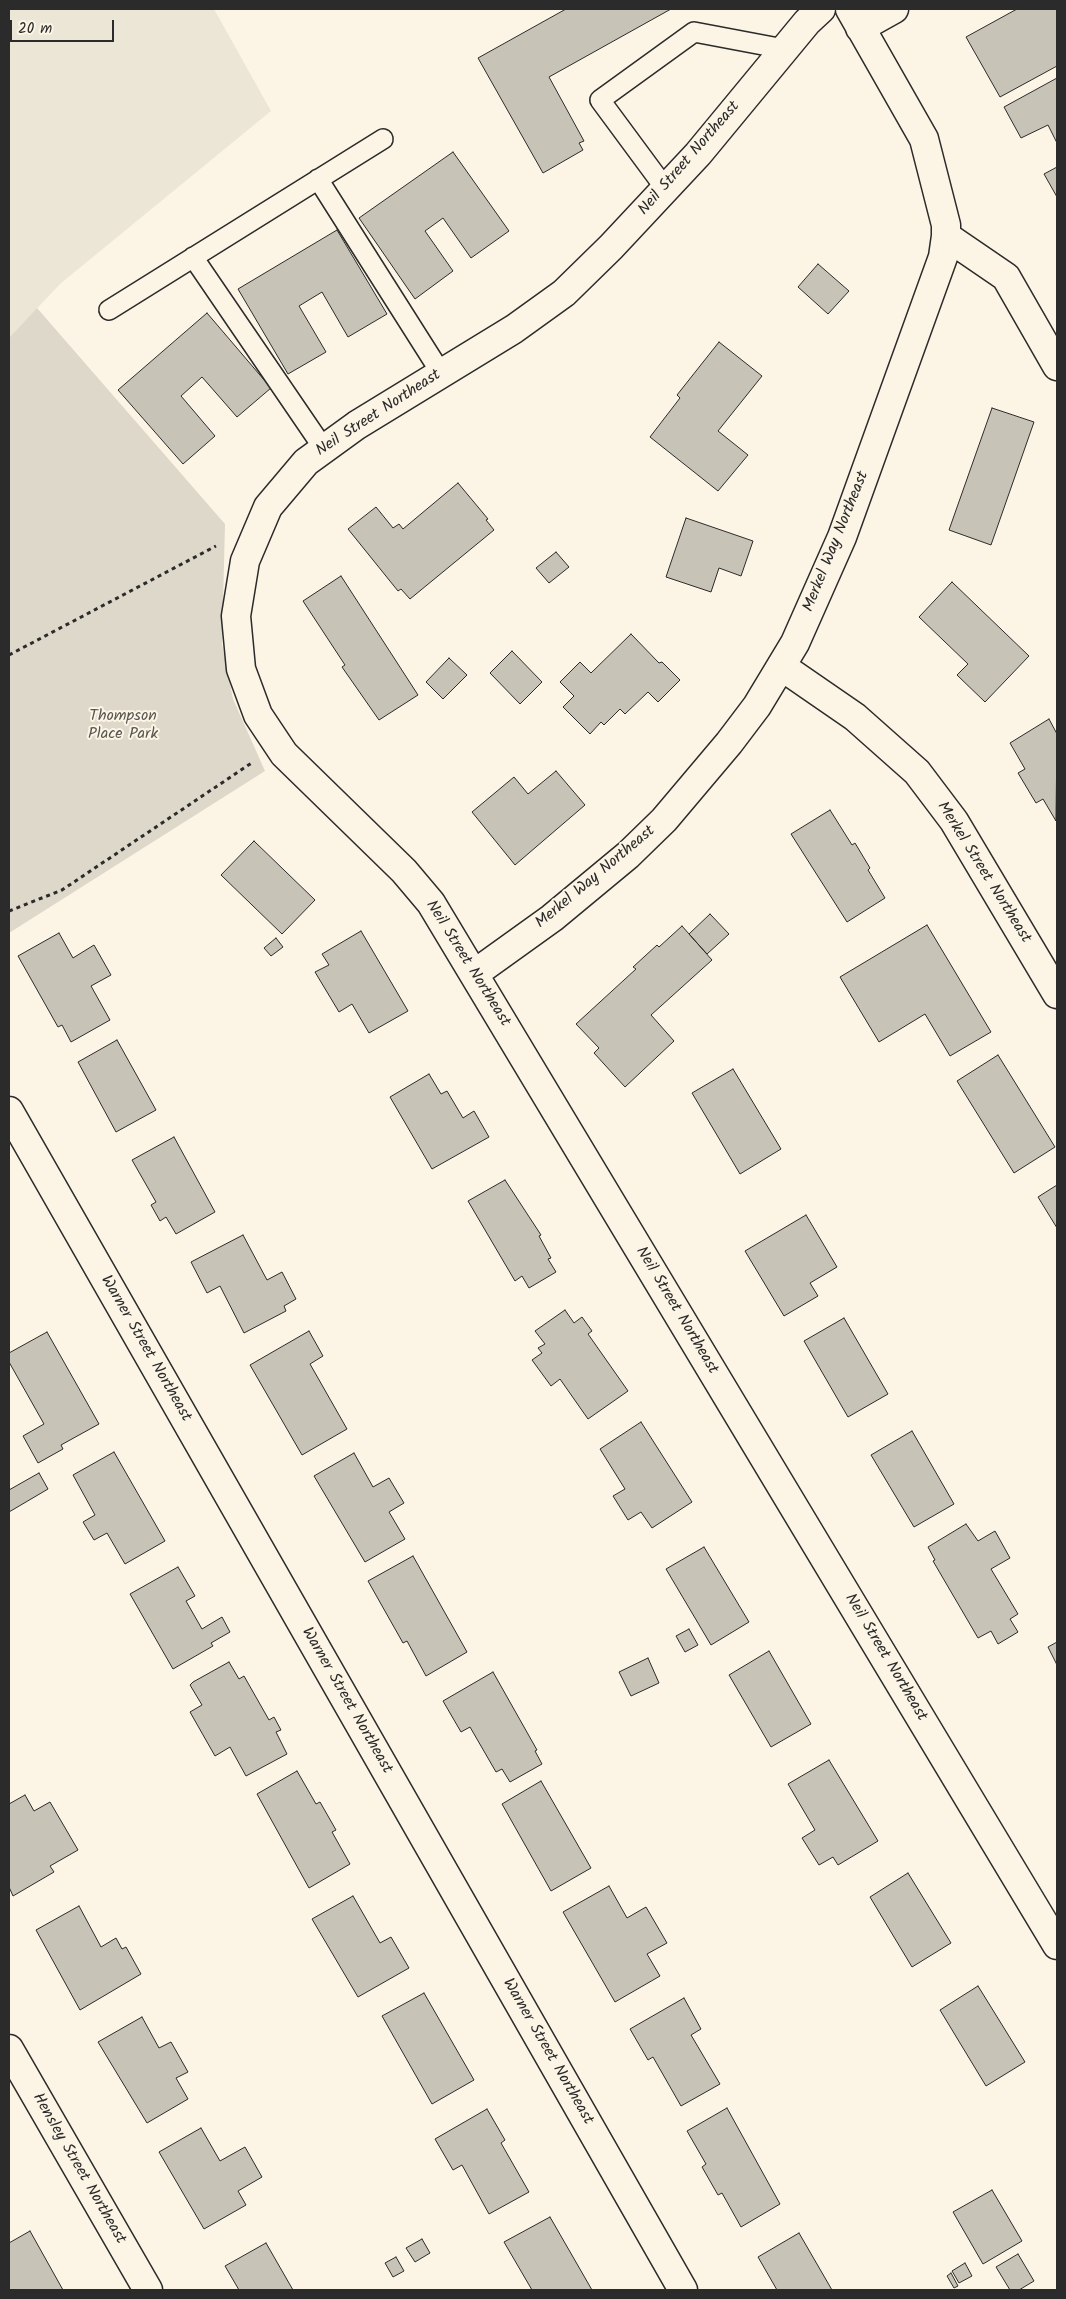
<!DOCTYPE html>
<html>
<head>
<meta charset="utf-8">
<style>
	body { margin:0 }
	#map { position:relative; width:1066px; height:2299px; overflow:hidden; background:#fcf5e5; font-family:Kalam,sans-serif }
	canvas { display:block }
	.frame { position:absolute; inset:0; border:10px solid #2b2b2b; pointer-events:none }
	.scale { position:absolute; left:10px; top:20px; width:104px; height:22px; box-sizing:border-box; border:2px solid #2b2b2b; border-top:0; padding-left:6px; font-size:15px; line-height:18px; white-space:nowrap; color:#2b2b2b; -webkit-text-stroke:4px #fcf5e5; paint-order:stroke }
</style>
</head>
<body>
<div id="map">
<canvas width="1066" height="2299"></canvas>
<div class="frame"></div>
<div class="scale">20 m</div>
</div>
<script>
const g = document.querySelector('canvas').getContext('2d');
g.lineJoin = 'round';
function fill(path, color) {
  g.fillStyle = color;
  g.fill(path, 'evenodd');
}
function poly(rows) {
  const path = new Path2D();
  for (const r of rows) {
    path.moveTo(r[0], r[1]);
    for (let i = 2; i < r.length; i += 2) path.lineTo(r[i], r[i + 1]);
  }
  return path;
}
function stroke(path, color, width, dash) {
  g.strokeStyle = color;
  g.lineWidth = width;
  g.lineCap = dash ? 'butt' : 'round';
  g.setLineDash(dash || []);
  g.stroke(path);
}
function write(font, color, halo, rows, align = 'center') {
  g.font = font + ' Kalam,sans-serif';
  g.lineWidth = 4;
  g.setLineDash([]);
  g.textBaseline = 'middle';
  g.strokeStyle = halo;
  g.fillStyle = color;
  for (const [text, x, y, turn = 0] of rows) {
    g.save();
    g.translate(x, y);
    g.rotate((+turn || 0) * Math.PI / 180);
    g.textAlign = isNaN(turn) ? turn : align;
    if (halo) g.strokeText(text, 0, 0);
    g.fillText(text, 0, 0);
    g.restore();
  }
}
fill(poly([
	[9,9,214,9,271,111,60,284,9,338]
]), '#ece6d7');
fill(poly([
	[37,308,225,524,222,644,233,699,265,771,9,933,9,338]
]), '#ded8ca');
const building = poly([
	[566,9,671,9,549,77,584,141,579,143,583,150,543,173,478,58,566,9],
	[1017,9,1057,9,1057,66,1000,97,966,37,1017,9],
	[1057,78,1057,143,1048,125,1021,138,1004,107,1057,78],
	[453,152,509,231,471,258,443,218,425,231,453,271,415,299,359,218,453,152],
	[1057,167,1057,197,1044,174,1057,167],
	[337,230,387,314,348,337,322,292,299,306,326,352,288,374,238,289,337,230],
	[818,264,849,291,828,314,798,287,818,264],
	[207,313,271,388,237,417,202,377,181,396,215,436,183,464,118,390,207,313],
	[719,342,762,376,718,431,748,455,718,491,650,437,680,398,677,395,719,342],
	[992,408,1034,422,991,545,949,530,992,408],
	[458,483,488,519,486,520,494,530,410,599,401,589,398,591,348,529,376,507,393,528,399,524,403,529,458,483],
	[686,518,753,541,741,576,719,568,711,592,666,577,686,518],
	[556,552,569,567,549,583,536,568,556,552],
	[341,576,418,695,379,720,342,667,345,665,303,601,341,576],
	[952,582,1029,656,985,702,957,675,968,664,919,617,952,582],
	[631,634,659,663,662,662,680,680,658,702,648,692,625,714,620,709,604,725,601,722,590,734,563,707,574,696,560,682,580,662,591,673,631,634],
	[512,651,542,682,520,704,490,673,512,651],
	[449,658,467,675,443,699,426,682,449,658],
	[1049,719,1057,734,1056,821,1043,799,1036,803,1018,773,1025,769,1010,743,1049,719],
	[556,771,585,805,515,865,472,812,514,777,528,794,556,771],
	[830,810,852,845,855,843,870,868,868,870,885,898,847,922,791,834,830,810],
	[254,841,315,900,282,934,221,875,254,841],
	[710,914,729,934,707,954,689,934,710,914],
	[927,925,991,1032,950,1056,925,1014,879,1042,840,977,927,925],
	[682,926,712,960,651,1015,674,1041,625,1087,594,1053,599,1048,576,1024,636,969,633,967,657,945,659,947,682,926],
	[361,931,408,1011,369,1033,352,1004,339,1012,315,972,329,965,322,954,361,931],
	[59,933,73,958,94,945,111,975,91,986,110,1020,71,1042,62,1025,58,1027,18,956,59,933],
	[276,938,283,947,271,956,264,948,276,938],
	[117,1040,156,1110,116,1132,78,1062,117,1040],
	[998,1055,1055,1147,1014,1173,957,1081,998,1055],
	[733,1069,781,1149,740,1174,692,1093,733,1069],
	[429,1074,441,1094,447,1091,463,1118,474,1111,489,1137,432,1169,390,1097,429,1074],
	[174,1137,215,1212,176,1234,166,1217,160,1221,151,1205,156,1202,132,1160,174,1137],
	[505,1180,541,1235,539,1236,551,1258,548,1259,556,1272,529,1288,522,1276,515,1281,468,1201,505,1180],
	[1057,1185,1057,1228,1038,1197,1057,1185],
	[806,1215,837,1267,810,1283,818,1296,784,1316,745,1251,806,1215],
	[243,1235,267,1280,282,1272,296,1299,284,1306,286,1311,244,1333,220,1286,207,1293,191,1262,243,1235],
	[565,1310,574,1323,582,1317,592,1331,588,1334,628,1391,588,1419,560,1379,551,1386,532,1360,542,1353,538,1348,545,1344,535,1331,565,1310],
	[844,1318,888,1394,848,1417,804,1341,844,1318],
	[309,1331,323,1356,310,1364,347,1429,302,1455,250,1365,309,1331],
	[47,1332,99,1424,61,1445,63,1449,38,1463,23,1436,44,1424,9,1362,9,1353,47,1332],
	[641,1422,692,1502,652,1528,641,1512,628,1520,613,1496,625,1489,600,1449,641,1422],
	[912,1431,954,1504,914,1527,871,1455,912,1431],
	[114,1452,165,1541,125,1564,107,1533,94,1540,83,1522,95,1515,73,1475,114,1452],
	[354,1453,373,1487,389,1478,404,1503,389,1512,405,1539,365,1562,314,1476,354,1453],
	[39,1473,48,1489,9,1512,9,1490,39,1473],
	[966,1524,978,1541,995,1531,1010,1558,991,1569,1018,1614,1010,1619,1018,1632,998,1644,991,1631,978,1638,933,1561,935,1560,928,1547,966,1524],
	[704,1547,749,1622,711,1645,666,1569,704,1547],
	[413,1556,467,1652,426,1676,407,1641,403,1643,368,1581,413,1556],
	[178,1567,195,1596,186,1601,202,1629,222,1617,230,1632,211,1643,213,1646,173,1669,130,1594,178,1567],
	[689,1629,698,1645,685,1652,676,1636,689,1629],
	[1057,1642,1057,1665,1048,1647,1057,1642],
	[769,1651,811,1724,771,1747,729,1675,769,1651],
	[648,1658,659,1683,631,1696,619,1672,648,1658],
	[229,1662,239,1679,244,1676,269,1720,274,1717,281,1730,276,1732,287,1754,246,1776,230,1747,215,1756,190,1712,202,1705,190,1685,193,1682,229,1662],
	[493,1672,537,1750,535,1751,542,1764,510,1782,502,1769,496,1772,470,1727,461,1732,443,1701,493,1672],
	[829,1760,878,1841,838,1865,833,1857,819,1865,802,1838,815,1830,788,1784,829,1760],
	[297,1771,316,1804,320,1802,336,1830,332,1832,350,1864,309,1888,257,1794,297,1771],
	[541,1781,591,1868,551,1891,502,1804,541,1781],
	[25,1795,34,1811,50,1802,78,1850,50,1866,54,1872,13,1896,9,1887,9,1804,25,1795],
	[908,1873,951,1943,912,1967,870,1897,908,1873],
	[609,1886,627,1918,646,1907,667,1943,647,1954,660,1976,615,2002,563,1912,609,1886],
	[353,1896,380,1943,391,1937,409,1968,358,1997,312,1919,353,1896],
	[79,1906,101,1947,116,1938,122,1949,126,1947,141,1974,80,2010,36,1930,79,1906],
	[978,1986,1025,2062,986,2086,940,2010,978,1986],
	[424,1993,474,2080,432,2104,382,2016,424,1993],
	[684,1998,701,2029,691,2035,720,2084,681,2106,653,2057,648,2060,630,2029,684,1998],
	[142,2017,159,2048,171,2042,188,2072,176,2078,188,2099,147,2123,98,2042,142,2017],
	[727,2108,780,2204,741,2227,722,2193,718,2195,702,2167,706,2164,687,2131,727,2108],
	[487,2109,505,2140,501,2143,529,2192,489,2214,462,2165,453,2170,435,2139,487,2109],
	[201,2128,220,2161,245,2147,262,2177,238,2191,246,2205,204,2229,159,2152,201,2128],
	[992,2190,1022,2241,983,2264,953,2212,992,2190],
	[550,2217,592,2290,532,2290,504,2242,550,2217],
	[30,2231,63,2290,9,2290,9,2243,30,2231],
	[799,2233,832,2290,777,2290,758,2257,799,2233],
	[422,2239,430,2253,415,2262,406,2248,422,2239],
	[266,2243,293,2290,239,2290,225,2266,266,2243],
	[1018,2254,1034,2281,1019,2290,1010,2290,996,2267,1018,2254],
	[396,2257,404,2271,393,2277,385,2263,396,2257],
	[965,2263,972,2276,959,2283,952,2271,965,2263],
	[951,2273,958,2286,954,2288,947,2276,951,2273]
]);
fill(building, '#c8c3b7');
stroke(building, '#2b2b2b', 1);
const service = poly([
	[318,179,441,373],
	[665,188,600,100,694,32,784,49],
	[193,257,324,449],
	[109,310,383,139]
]);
const minor = poly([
	[821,9,807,22,698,154,611,247,564,293,514,329,357,425,306,462,268,507,245,561,236,616,241,669,258,715,284,754,404,871,431,903,1057,1945],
	[860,28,894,9],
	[946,236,1006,277,1057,366],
	[781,666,855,717,917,772,954,821,1057,994],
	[474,974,552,918,628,855,664,820,729,743,757,706,795,643,842,537,943,257,946,236,946,225,924,139,850,9],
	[9,1111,683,2290],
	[9,2049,148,2290]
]);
stroke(service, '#2b2b2b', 22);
stroke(minor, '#2b2b2b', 31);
stroke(poly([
	[9,655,216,546],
	[9,911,62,890,253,762]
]), '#2b2b2b', 3, [4, 4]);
stroke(service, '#fcf5e5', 19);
stroke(minor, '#fcf5e5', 28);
write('16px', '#2b2b2b', '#fcf5e5', [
	["Neil Street Northeast",690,159,-49],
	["Neil Street Northeast",379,414,-33],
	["Merkel Way Northeast",837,542,-68],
	["Merkel Street Northeast",983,873,58],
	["Merkel Way Northeast",596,878,-40],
	["Neil Street Northeast",467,964,58],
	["Neil Street Northeast",676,1311,59],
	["Warner Street Northeast",145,1349,60],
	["Neil Street Northeast",885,1658,59],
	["Warner Street Northeast",346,1701,60],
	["Warner Street Northeast",547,2052,60],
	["Hensley Street Northeast",78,2169,60]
]);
write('16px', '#585653', '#fcf5e5', [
	["Thompson",123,717],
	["Place Park",123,735]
]);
</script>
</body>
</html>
